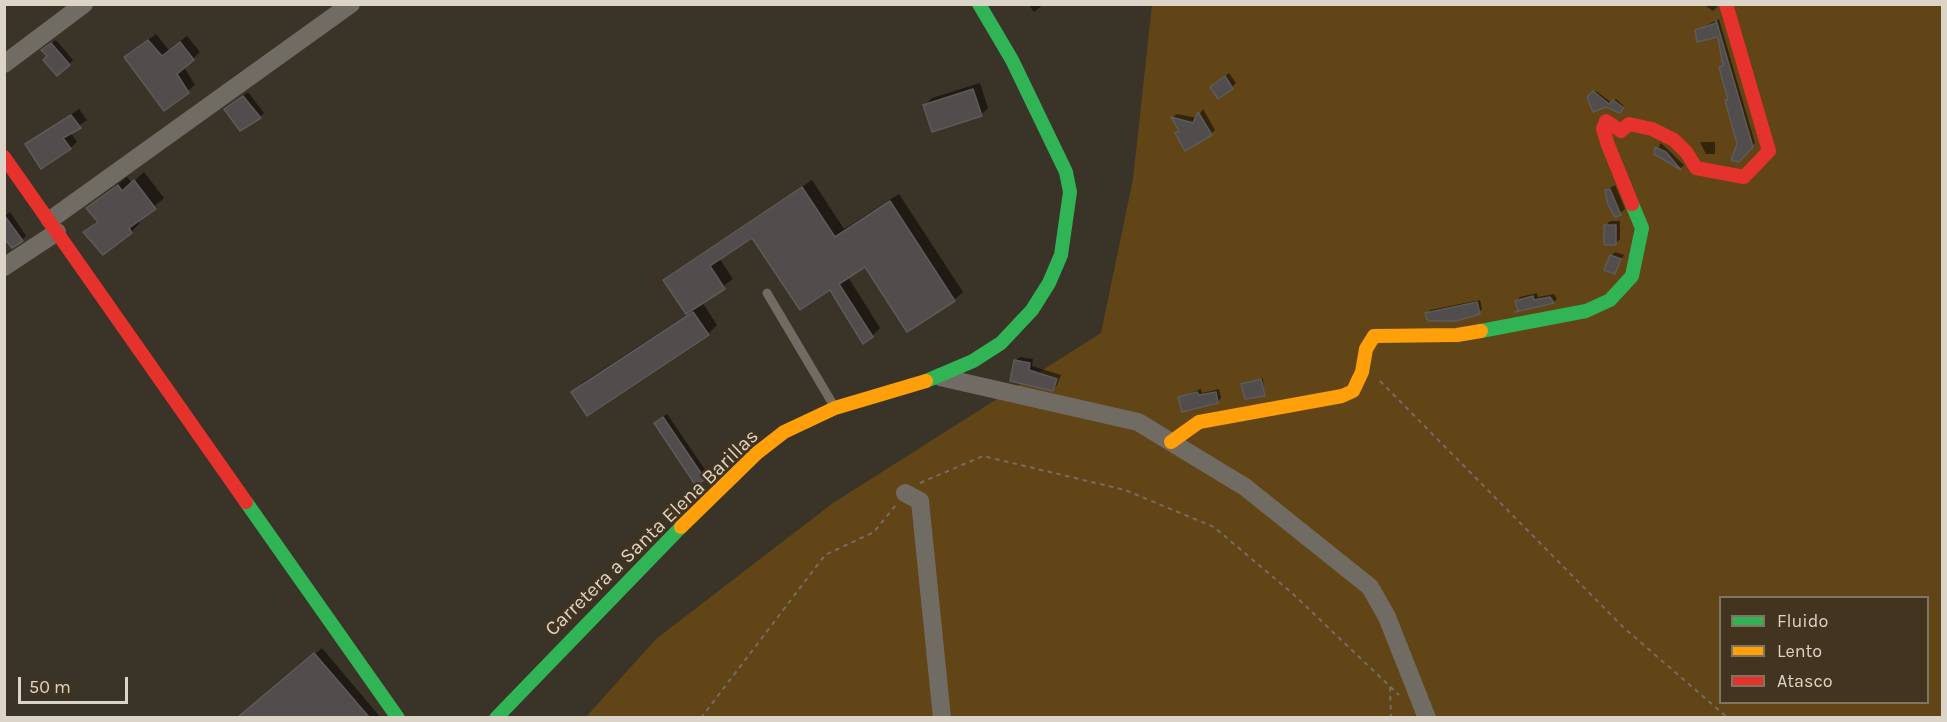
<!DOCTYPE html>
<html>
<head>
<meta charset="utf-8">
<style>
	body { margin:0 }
	#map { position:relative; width:1947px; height:722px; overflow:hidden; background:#3a3327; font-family:Karla,sans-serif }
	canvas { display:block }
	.frame { position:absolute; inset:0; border:6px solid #ddd4c8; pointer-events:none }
	.legend { position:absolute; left:1719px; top:596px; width:210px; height:108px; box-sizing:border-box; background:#42341f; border:2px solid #807463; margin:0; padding:8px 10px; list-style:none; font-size:18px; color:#ddd4c8 }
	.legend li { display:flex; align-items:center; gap:12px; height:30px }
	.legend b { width:30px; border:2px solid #807463 }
	.scale { position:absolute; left:18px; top:677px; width:110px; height:27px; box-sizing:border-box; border:3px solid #ddd4c8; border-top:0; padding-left:8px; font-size:18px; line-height:21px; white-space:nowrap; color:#ddd4c8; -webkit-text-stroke:4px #42341f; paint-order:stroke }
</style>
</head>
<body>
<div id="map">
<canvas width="1947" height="722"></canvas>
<div class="frame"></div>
<ul class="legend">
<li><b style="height:8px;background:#30b455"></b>Fluido</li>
<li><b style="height:8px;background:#ff9f0a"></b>Lento</li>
<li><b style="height:8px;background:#e5322d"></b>Atasco</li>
</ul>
<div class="scale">50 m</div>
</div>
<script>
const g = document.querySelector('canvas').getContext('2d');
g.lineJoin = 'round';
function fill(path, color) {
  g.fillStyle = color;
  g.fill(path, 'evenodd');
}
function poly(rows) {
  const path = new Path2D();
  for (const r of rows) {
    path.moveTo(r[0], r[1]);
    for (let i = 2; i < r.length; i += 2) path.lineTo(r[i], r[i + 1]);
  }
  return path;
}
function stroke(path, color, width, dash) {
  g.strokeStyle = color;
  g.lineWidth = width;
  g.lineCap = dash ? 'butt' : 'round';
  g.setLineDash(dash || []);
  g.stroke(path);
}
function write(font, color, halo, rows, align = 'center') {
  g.font = font + ' Karla,sans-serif';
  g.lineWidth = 5;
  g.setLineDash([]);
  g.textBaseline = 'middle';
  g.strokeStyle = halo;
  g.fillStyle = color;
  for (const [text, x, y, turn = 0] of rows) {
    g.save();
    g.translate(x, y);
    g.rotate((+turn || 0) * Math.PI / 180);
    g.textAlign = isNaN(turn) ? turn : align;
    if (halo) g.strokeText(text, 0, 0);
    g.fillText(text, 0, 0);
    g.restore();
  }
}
fill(poly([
	[1152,5,1942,5,1942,717,585,718,656,639,833,503,1101,333,1133,179],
	[1720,598,1928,598,1928,702,1720,702]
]), '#624517');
fill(poly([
	[1028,4,1044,4,1034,12],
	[1703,4,1717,4,1717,7,1713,11],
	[1719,19,1755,143,1739,160,1739,145,1721,67,1724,65,1719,35,1697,30],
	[156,34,169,50,187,36,200,52,184,67,195,85,165,109,133,51],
	[56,40,73,60,69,64,49,56,47,46],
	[1229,73,1236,83,1232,87,1211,87],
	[980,83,988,108,981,115,925,105,932,98],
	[1596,91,1612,103,1616,99,1624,106,1620,111,1589,98],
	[248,92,264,113,260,117,230,105],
	[79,109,87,120,70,132,77,142,70,148,27,145],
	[1203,109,1215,130,1211,134,1180,130,1173,117,1177,114,1197,118],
	[1700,142,1715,142,1715,154,1706,154],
	[1661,143,1684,165,1681,168,1655,153],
	[144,172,164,198,138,220,140,223,131,232,85,232,98,220,88,208,127,177,132,183],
	[812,180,844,229,899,194,963,292,954,300,865,265,848,277,880,328,872,336,830,288,752,236,719,258,733,279,702,302,717,325,708,334,573,393,582,383,688,314,665,281,674,272],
	[1615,185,1625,209,1620,213,1606,190],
	[10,212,26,236,22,240,4,235,4,216],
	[1610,221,1620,221,1620,239,1616,243,1605,226],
	[1615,252,1624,255,1614,272,1611,256],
	[1537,293,1538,297,1554,294,1557,299,1554,302,1519,309,1517,301,1520,297],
	[1480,300,1482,309,1479,312,1427,313,1430,310],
	[1020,357,1033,359,1032,366,1061,375,1057,385,1053,390,1015,361],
	[1263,378,1264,394,1243,385,1244,383],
	[1201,389,1202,393,1219,389,1221,398,1218,401,1180,397],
	[667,414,708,474,704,478,660,419],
	[322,648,381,718,239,718]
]), '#0007');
const building = poly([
	[1716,20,1753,147,1739,162,1731,160,1737,144,1725,100,1728,100,1719,67,1723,66,1718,37,1697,42,1695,30,1716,23,1716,20],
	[148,40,162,56,180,42,194,60,177,74,189,93,164,111,124,57,148,40],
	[51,43,70,65,57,76,43,60,47,56,41,50,51,43],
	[1225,76,1233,89,1218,99,1210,87,1225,76],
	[973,89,982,116,932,132,923,105,973,89],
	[1593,91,1609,104,1613,100,1624,108,1620,113,1606,107,1593,112,1587,97,1593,91],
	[243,96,261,118,240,131,224,109,243,96],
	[1198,112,1212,135,1185,151,1175,133,1179,131,1171,117,1193,123,1198,112],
	[71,115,81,128,63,138,71,149,41,169,25,144,71,115],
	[1655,147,1666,152,1681,170,1654,154,1655,147],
	[134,180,156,209,129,228,132,233,103,255,83,232,98,222,86,208,118,185,122,191,134,180],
	[802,187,835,237,890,201,955,301,907,332,865,267,839,284,873,337,863,344,830,290,800,310,752,238,710,266,725,289,686,314,663,280,802,187],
	[1610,189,1621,215,1615,217,1608,205,1605,190,1610,189],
	[4,215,23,241,12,248,4,238,4,215],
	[1604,225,1616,225,1616,245,1604,245,1604,225],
	[1610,255,1621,259,1615,274,1604,270,1610,255],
	[1533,296,1534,300,1550,297,1554,303,1515,312,1518,310,1515,301,1533,296],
	[1477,302,1480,314,1456,321,1428,321,1425,313,1477,302],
	[693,312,709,335,587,416,571,392,693,312],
	[1014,360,1030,363,1029,370,1057,379,1053,391,1010,381,1014,360],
	[1261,379,1265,396,1245,399,1241,384,1261,379],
	[1197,392,1199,395,1216,392,1218,403,1182,412,1178,397,1197,392],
	[663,417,705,479,696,486,654,423,663,417],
	[314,653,369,717,238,717,314,653]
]);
fill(building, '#504d4c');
stroke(building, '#5d5b5a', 1.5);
stroke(poly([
	[1380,381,1623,627,1728,718],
	[920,483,983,456,1125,490,1214,527,1293,594,1399,695],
	[1390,687,1391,718],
	[701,718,825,555,874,532,896,505]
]), '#736e65', 2, [4.5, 4.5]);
stroke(poly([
	[767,293,834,406]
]), '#716c63', 9);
stroke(poly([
	[4,64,84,4],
	[50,220,351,4],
	[4,267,57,232],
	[940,377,1138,422,1245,487,1370,587,1387,617,1427,718],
	[905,493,920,501,942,718]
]), '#716c63', 18);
stroke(poly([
	[1481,331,1586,311,1610,300,1632,276,1642,228,1632,204],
	[926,381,973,361,1001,343,1032,310,1049,283,1061,255,1070,192,1066,172,1012,60,979,4],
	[246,502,398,718],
	[496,718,681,527]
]), '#30b455', 14);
stroke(poly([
	[1171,442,1199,422,1342,396,1353,391,1362,372,1366,349,1374,336,1457,335,1481,331],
	[681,527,757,453,784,432,835,408,926,381]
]), '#ff9f0a', 14);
stroke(poly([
	[4,157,246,502],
	[1632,204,1608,145,1603,129,1606,121,1621,131,1629,124,1652,129,1674,140,1687,153,1696,168,1744,177,1769,151,1726,4]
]), '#e5322d', 14);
write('20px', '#ddd4c8', '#42341f', [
	["Carretera a Santa Elena Barillas",652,533,-44]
]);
</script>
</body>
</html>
